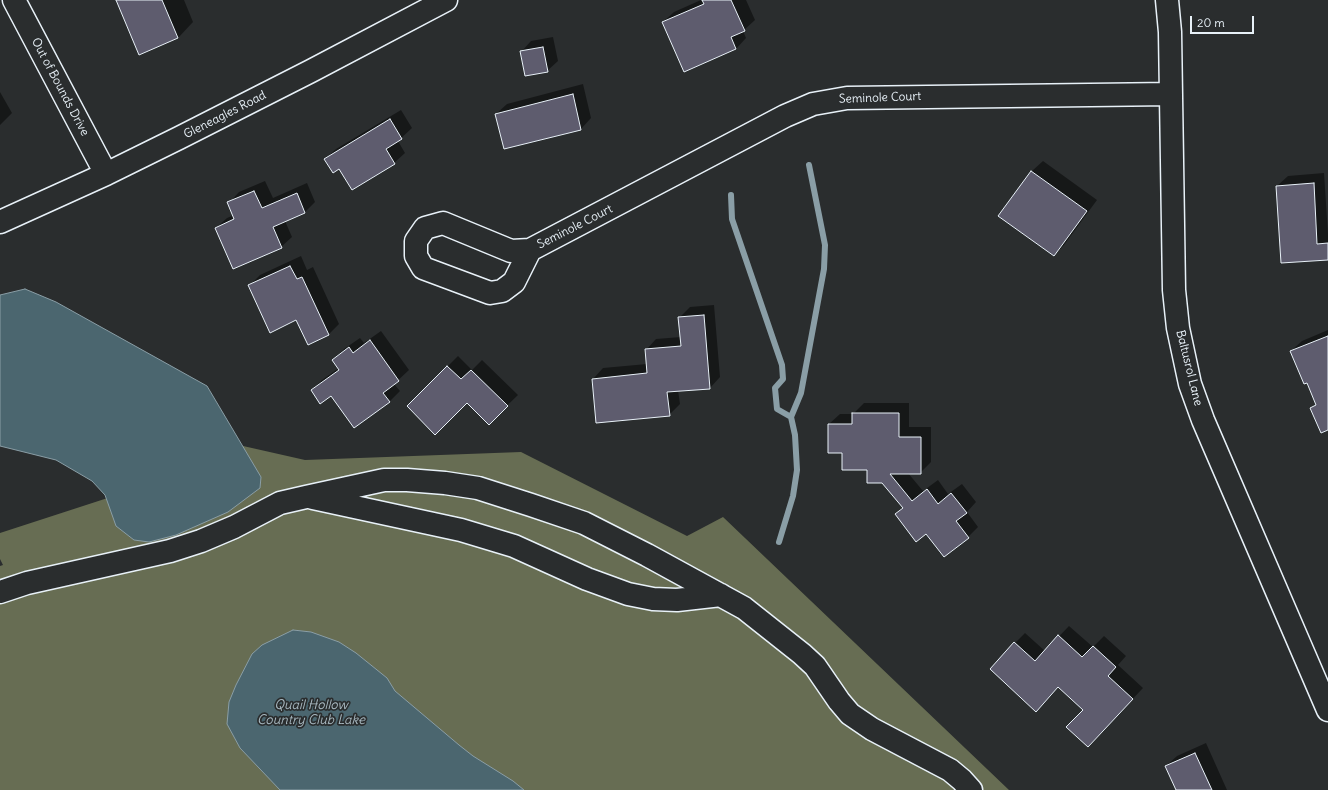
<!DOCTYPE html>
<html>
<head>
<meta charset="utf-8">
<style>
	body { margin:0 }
	#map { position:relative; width:1328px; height:790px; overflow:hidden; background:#2a2d2e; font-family:Delius,sans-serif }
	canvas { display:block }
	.scale { position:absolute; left:1190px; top:16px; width:64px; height:18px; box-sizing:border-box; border:2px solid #e8f1f8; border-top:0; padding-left:5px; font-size:12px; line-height:14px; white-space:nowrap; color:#e8f1f8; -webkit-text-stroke:3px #2a2d2e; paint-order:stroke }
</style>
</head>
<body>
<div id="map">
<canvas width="1328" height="790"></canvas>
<div class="scale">20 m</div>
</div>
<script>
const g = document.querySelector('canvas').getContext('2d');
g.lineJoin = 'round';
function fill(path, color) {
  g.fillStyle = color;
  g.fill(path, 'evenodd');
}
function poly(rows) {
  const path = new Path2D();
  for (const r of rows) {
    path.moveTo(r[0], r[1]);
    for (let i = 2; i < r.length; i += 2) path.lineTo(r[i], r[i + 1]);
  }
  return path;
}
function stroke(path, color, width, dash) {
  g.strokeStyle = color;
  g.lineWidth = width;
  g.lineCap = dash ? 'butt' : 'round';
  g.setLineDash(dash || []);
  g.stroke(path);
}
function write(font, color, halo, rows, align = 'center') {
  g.font = font + ' Delius,sans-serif';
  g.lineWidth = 3.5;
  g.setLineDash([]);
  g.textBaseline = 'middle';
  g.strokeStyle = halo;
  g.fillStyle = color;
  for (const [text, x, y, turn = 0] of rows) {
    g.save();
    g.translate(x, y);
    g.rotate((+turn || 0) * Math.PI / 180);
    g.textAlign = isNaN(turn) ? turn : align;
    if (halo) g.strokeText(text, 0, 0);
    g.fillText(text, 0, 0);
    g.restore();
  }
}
fill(poly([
	[168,429,305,460,521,452,687,536,723,517,1009,790,0,790,0,566,3,565,0,559,0,533,123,493]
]), '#676d53');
const water = poly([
	[25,289,56,302,207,386,261,477,260,488,228,512,176,535,149,542,134,540,116,526,105,495,92,481,56,460,0,446,0,295,25,289],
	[293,630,311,632,339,642,356,653,387,678,395,691,459,745,473,756,513,781,524,790,280,790,240,748,227,724,229,702,236,685,252,654,262,645,293,630]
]);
fill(water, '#4b666f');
stroke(water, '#8a9ea6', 1);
fill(poly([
	[117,0,184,0,193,22,178,38,139,54],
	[701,0,746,0,755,20,743,31,746,38,736,49,685,71,663,22,674,12],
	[553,37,558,61,547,71,521,52,531,41],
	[583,84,591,118,581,129,505,148,496,114,507,104],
	[0,92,12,113,0,125],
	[401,110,412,128,398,141,405,153,394,163,340,167,325,159,336,149],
	[1043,161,1097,200,1064,245,1054,255,1000,216,1032,171],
	[1324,173,1328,234,1328,259,1282,262,1277,186,1288,176],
	[265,181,273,198,307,183,315,202,305,212,285,221,292,237,281,247,216,228,227,218,234,215,229,203,239,192],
	[301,256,307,270,313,267,339,324,329,334,297,319,250,285,260,275],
	[714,305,720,377,710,388,678,390,680,404,669,415,593,379,603,368,647,364,646,350,656,339,681,337,679,318,690,307],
	[1328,330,1328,429,1312,408,1316,404,1307,382,1291,351,1302,341],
	[381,331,409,370,394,384,400,391,389,402,332,394,312,390,322,380,339,368,333,360,344,349,360,338,364,343],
	[458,356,472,370,482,360,518,395,489,423,467,401,408,406],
	[864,403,909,403,909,427,931,427,931,462,920,473,908,473,923,491,938,480,948,494,962,484,976,502,967,512,978,527,968,537,927,532,896,514,903,507,882,482,868,469,843,452,829,424,840,414,853,414],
	[1069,626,1093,647,1104,636,1126,656,1118,665,1143,688,1098,736,1084,710,1015,643,1025,633,1045,651],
	[1206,743,1227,790,1177,790,1166,766,1177,756]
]), '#0007');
stroke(poly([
	[731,195,732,219,782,365,783,379,775,388,777,409,791,417],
	[779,542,793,496,797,470,795,435,791,417,801,393,824,269,825,245,809,165]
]), '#8a9ea6', 6);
const building = poly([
	[116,0,162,0,178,38,139,55,116,0],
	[702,0,731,0,745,31,731,37,736,49,684,72,662,22,704,4,702,0],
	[543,47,548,72,525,76,520,51,543,47],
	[573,94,581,130,504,149,495,114,573,94],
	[390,119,402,139,386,149,395,164,352,190,339,169,333,173,324,159,390,119],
	[1031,171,1087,211,1054,256,998,216,1031,171],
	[1314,183,1317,244,1328,243,1328,260,1281,263,1276,186,1314,183],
	[254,191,262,208,297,193,305,213,273,227,282,248,233,269,215,228,234,219,227,202,254,191],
	[290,266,297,279,302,277,329,335,308,345,296,320,270,333,248,285,290,266],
	[704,315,710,389,667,392,670,416,596,423,592,379,647,373,645,349,681,346,678,317,704,315],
	[1328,336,1328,430,1321,433,1310,408,1316,405,1307,383,1304,384,1290,351,1328,336],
	[370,340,399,381,383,393,390,402,354,428,331,396,320,404,311,390,339,370,332,360,349,347,353,353,370,340],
	[447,366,461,379,471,370,508,406,489,425,467,403,435,435,407,406,447,366],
	[852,413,899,413,899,437,921,437,921,474,890,474,912,501,927,489,938,504,951,493,967,513,956,521,969,538,944,557,926,534,916,542,895,514,903,508,882,483,867,483,867,470,842,470,842,453,828,453,828,424,852,424,852,413],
	[1058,635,1082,657,1093,646,1116,667,1108,676,1133,699,1088,747,1066,727,1083,710,1058,687,1036,712,990,669,1014,642,1035,661,1058,635],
	[1195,753,1212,790,1176,790,1165,766,1195,753]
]);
fill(building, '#5e5c6e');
stroke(building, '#e8f1f8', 1);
const minor = poly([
	[14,0,106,174],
	[1167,0,1170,32,1174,290,1178,328,1190,384,1203,420,1328,710],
	[0,222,106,174,179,138,311,71,446,0],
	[530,250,514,282,502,291,490,293,423,268,416,256,416,241,425,228,443,223,511,251,530,250,785,116,813,104,847,98,1171,94],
	[313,498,461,530,514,546,587,579,628,594,653,599,677,600,721,595],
	[0,592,27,583,170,551,201,541,234,527,280,503,306,497,384,480,407,480,445,483,478,488,531,505,584,523,647,555,744,608,802,654,815,666,839,701,850,714,872,729,950,770,962,780,971,790]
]);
stroke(minor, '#e8f1f8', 25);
stroke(minor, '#2a2d2e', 22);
write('12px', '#e8f1f8', '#2a2d2e', [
	["Out of Bounds Drive",60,87,62],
	["Seminole Court",880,98,-2],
	["Gleneagles Road",225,115,-27],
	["Seminole Court",575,227,-27],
	["Baltusrol Lane",1189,368,76]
]);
write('italic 13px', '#a9b9c1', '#2a2d2e', [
	["Quail Hollow",311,705],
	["Country Club Lake",311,720]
]);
</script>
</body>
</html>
